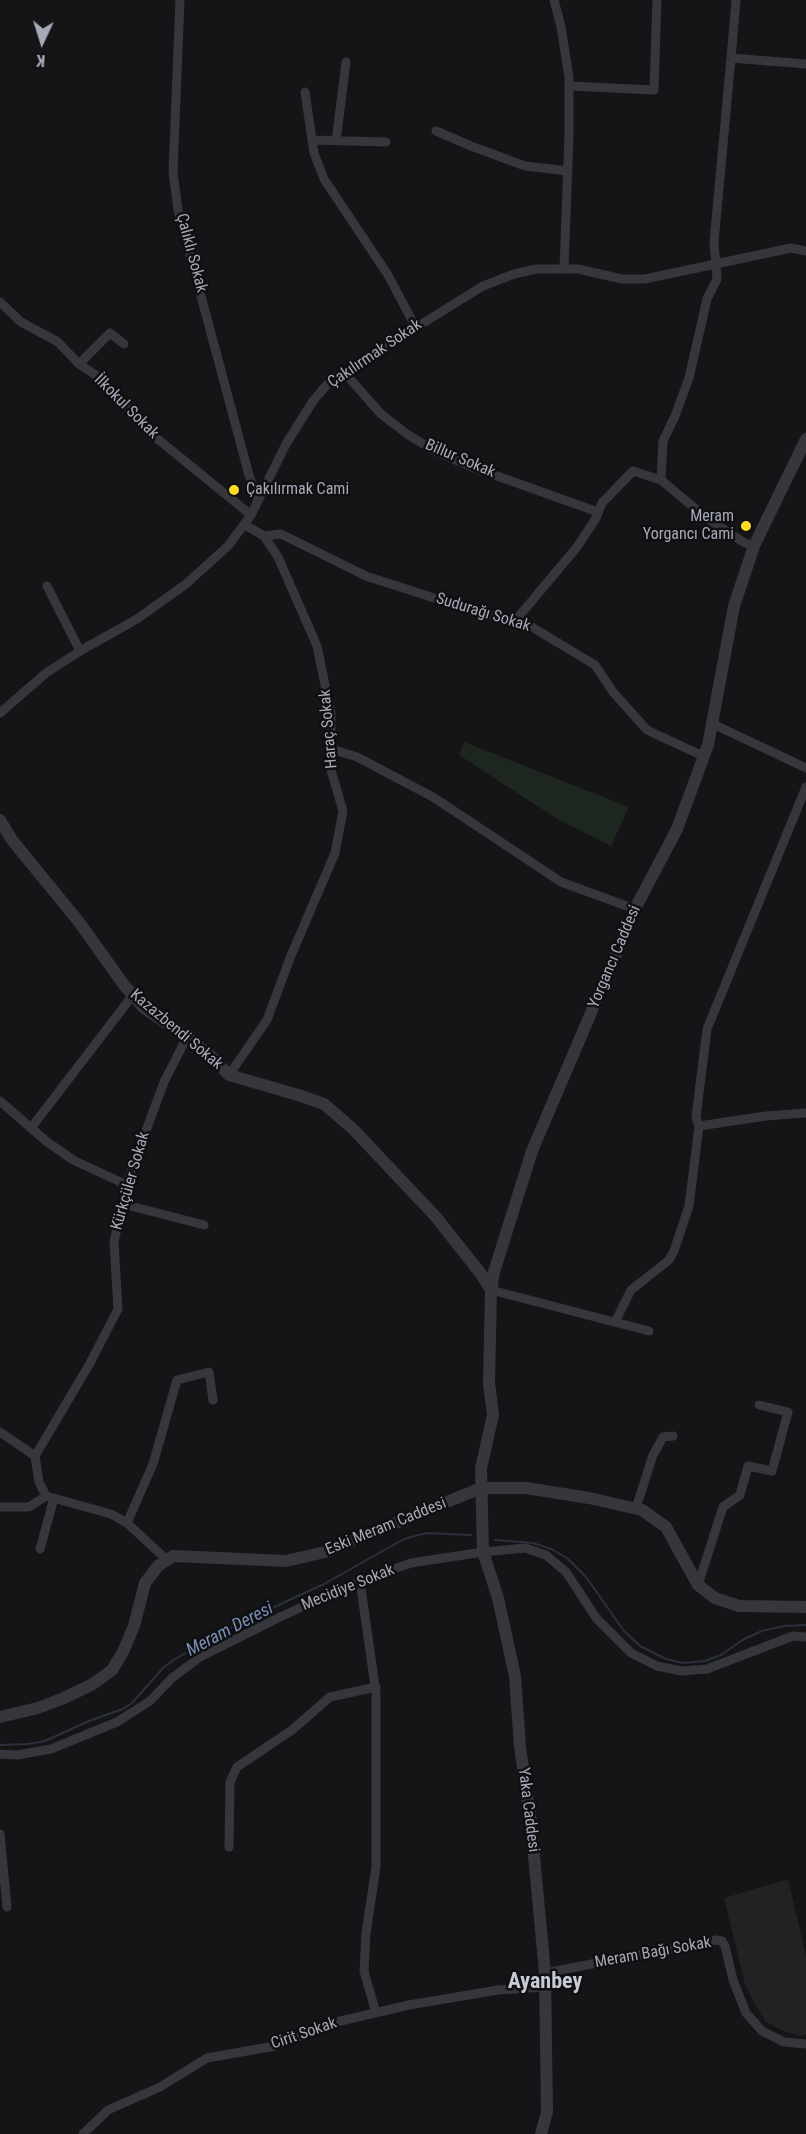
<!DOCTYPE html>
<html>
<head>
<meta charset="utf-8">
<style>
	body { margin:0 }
	#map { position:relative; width:806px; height:2134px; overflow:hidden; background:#151517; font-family:"Roboto Condensed",sans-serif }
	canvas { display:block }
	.north { position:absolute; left:12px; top:12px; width:60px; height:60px; -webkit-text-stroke:4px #101012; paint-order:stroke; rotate:184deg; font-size:16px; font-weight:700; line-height:24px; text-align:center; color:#a6a9b8 }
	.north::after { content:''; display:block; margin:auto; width:21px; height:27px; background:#a6a9b8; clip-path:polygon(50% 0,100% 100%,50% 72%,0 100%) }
</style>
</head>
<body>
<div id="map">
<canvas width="806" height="2134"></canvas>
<div class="north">K</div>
</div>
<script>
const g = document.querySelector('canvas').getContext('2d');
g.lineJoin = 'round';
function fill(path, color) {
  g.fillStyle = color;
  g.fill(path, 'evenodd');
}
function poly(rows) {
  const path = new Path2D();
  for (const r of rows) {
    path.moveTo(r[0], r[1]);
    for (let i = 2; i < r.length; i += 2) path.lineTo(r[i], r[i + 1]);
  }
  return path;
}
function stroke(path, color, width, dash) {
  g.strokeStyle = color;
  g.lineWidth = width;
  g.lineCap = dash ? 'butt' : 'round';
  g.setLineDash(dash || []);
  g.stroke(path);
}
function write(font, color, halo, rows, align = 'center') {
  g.font = font + ' "Roboto Condensed",sans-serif';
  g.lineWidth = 5;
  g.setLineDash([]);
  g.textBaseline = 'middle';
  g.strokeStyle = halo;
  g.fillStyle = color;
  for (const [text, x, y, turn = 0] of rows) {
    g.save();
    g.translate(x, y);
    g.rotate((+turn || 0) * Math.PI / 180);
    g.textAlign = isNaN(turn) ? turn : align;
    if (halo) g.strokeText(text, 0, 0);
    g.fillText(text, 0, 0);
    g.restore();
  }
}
fill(poly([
	[788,1879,806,1955,806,2035,799,2036,783,2031,766,2022,758,2010,745,1984,724,1898]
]), '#222124');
fill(poly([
	[464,742,629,807,611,846,557,819,459,755]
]), '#1d261f');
stroke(poly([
	[495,1540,533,1543,551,1549,567,1558,586,1577,624,1631,640,1646,666,1659,683,1663,705,1661,721,1655,744,1639,762,1631,784,1626,806,1625],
	[0,1745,29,1744,45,1741,89,1721,123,1709,132,1703,164,1667,175,1659,240,1623,324,1584,404,1539,426,1533,471,1535]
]), '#2a313c', 2);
stroke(poly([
	[180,0,173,172,178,210,249,475,258,500],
	[554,0,561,27,569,77,569,135,564,269],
	[736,0,731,58,806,64],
	[569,86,654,90,657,0],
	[305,92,314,153,324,179,388,275,415,326],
	[436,131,471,146,525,166,568,171],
	[313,140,386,142],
	[336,141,346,62],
	[0,302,21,322,58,342,79,364,100,378,154,436,251,515],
	[79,364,110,333,124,344],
	[344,372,381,414,407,434,433,450,472,467,598,512],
	[661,480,663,441,675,416,689,378,707,299,717,279,714,242,731,58],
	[264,536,281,534,366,576,471,610,527,624,595,665,613,692,647,730,703,756],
	[47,586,80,651],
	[515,621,577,547,596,518,602,503,633,471,661,480,709,520,745,543,754,546],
	[0,713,46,673,80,651,137,619,186,584,228,546,251,515,286,444,313,401,331,380,483,286,514,274,536,269,578,269,622,279,645,279,791,248,806,251],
	[713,724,806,768],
	[331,749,357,757,433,797,561,882,635,909],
	[229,1075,267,1020,290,958,335,853,343,811,331,770,331,714,317,646,278,557,264,536,245,525],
	[0,1101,46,1141,73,1160,127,1185],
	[699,1126,766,1116,806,1113],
	[31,1128,133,995],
	[123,1204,204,1225],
	[491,1290,649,1331],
	[615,1322,631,1290,669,1260,674,1251,689,1206,699,1126,696,1117,707,1029,806,787],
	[0,1432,35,1456,39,1482,46,1496,111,1514,127,1523,167,1560],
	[35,1456,89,1365,118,1309,114,1241,130,1174,164,1082,187,1037],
	[0,1507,29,1507,46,1496],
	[636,1508,653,1455,663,1437,673,1436],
	[127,1523,153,1464,177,1380,209,1372,213,1400],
	[40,1549,54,1498],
	[360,1581,376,1693,376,1867,366,1933,364,1971,376,2013],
	[698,1585,723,1507,740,1495,748,1466,772,1471,788,1412,759,1405],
	[0,1754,17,1755,51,1749,117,1722,150,1701,172,1678,200,1657,280,1617,360,1581,411,1563,483,1552,525,1548,546,1555,566,1572,597,1619,631,1653,657,1666,682,1671,707,1669,793,1636,806,1637],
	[0,1834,7,1907],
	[229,1847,230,1782,237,1767,292,1730,330,1697,376,1687],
	[545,1973,716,1940,722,1941,725,1946,733,1980,746,2013,762,2031,784,2042,806,2044],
	[83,2134,108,2110,160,2087,207,2058,275,2046,332,2023,409,2005,498,1990,544,1987]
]), '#36363d', 9);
stroke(poly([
	[0,820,12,840,79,922,124,985,144,1008,187,1037,212,1057,229,1075,298,1095,324,1104,353,1129,436,1217,481,1274,491,1290],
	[0,1717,38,1708,64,1698,93,1684,112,1670,123,1652,134,1626,145,1583,158,1566,173,1556,286,1561,325,1552,481,1488,526,1488,589,1498,642,1510,666,1527,698,1585,715,1598,739,1606,806,1607],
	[541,2134,547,2112,545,1973,531,1824,520,1747,515,1676,498,1598,483,1552,481,1468,493,1415,489,1383,491,1290,494,1272,532,1151,637,905,677,829,708,745,734,606,754,546,806,439]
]), '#36363d', 12);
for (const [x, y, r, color] of [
	[234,490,6,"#ffda25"],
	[746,526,6,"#ffda25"]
]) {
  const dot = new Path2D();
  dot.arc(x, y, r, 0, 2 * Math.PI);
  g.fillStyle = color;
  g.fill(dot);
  stroke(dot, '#101012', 2);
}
write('16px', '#a6a9b8', '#101012', [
	["Çalıklı Sokak",191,253,75],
	["Çakılırmak Sokak",375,354,-34],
	["İlkokul Sokak",126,407,45],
	["Billur Sokak",460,459,23],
	["Sudurağı Sokak",483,613,17],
	["Haraç Sokak",329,729,-95],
	["Yorgancı Caddesi",615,957,-67],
	["Kazazbendi Sokak",176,1030,40],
	["Kürkçüler Sokak",131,1181,-74],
	["Eski Meram Caddesi",386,1527,-22],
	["Mecidiye Sokak",348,1588,-22],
	["Yaka Caddesi",528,1810,83],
	["Meram Bağı Sokak",653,1953,-10],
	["Cirit Sokak",304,2034,-19]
]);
write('16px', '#a6a9b8', '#101012', [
	["Çakılırmak Cami",246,490],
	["Meram",734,517,"right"],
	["Yorgancı Cami",734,535,"right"]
], 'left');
write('italic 18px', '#7a90b6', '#101012', [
	["Meram Deresi",230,1630,-28]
]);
write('bold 22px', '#c7c9d4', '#101012', [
	["Ayanbey",545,1982]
]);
</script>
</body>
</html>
